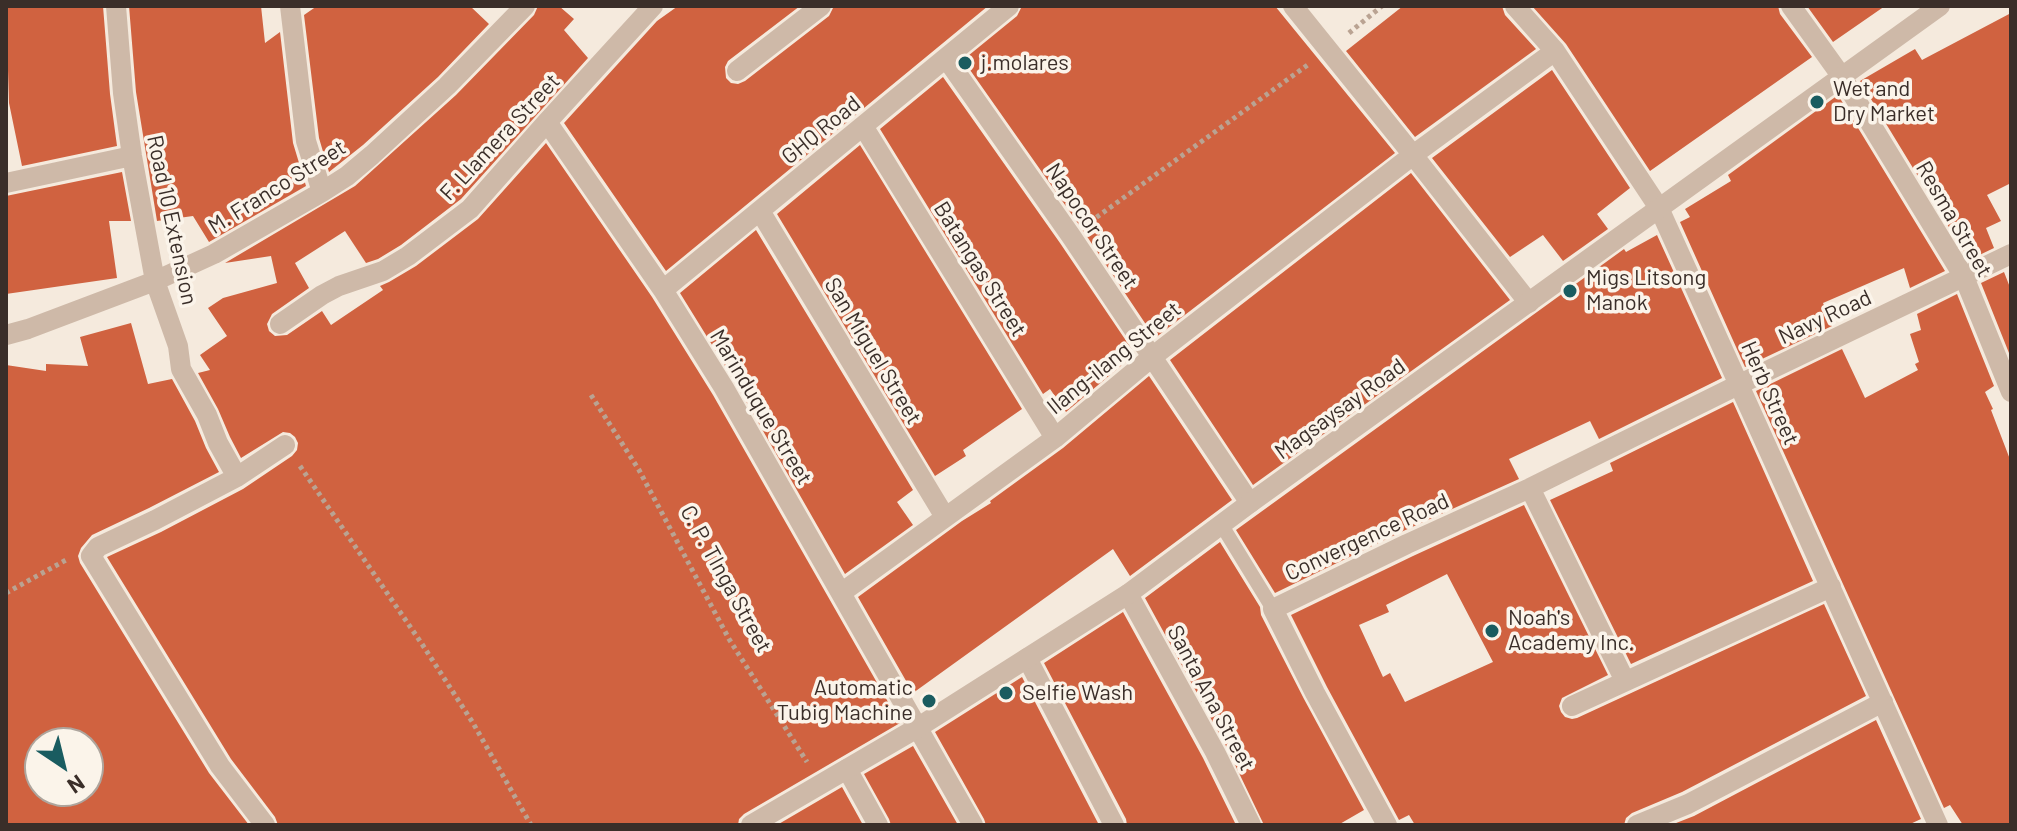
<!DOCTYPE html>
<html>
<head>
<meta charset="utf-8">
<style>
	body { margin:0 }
	#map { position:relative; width:2017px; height:831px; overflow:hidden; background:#f5eadd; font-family:Barlow,sans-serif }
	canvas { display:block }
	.frame { position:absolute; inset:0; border:8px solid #3a2e29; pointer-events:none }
	.north { position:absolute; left:24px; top:727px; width:80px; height:80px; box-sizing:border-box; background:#fbf4ea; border:2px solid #aea59d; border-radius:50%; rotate:145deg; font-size:22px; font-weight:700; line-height:32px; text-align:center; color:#3a2e29 }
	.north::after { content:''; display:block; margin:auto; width:28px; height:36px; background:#1a5c60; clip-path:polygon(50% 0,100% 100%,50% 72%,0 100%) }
</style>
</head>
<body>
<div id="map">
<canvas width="2017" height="831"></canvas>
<div class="frame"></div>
<div class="north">N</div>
</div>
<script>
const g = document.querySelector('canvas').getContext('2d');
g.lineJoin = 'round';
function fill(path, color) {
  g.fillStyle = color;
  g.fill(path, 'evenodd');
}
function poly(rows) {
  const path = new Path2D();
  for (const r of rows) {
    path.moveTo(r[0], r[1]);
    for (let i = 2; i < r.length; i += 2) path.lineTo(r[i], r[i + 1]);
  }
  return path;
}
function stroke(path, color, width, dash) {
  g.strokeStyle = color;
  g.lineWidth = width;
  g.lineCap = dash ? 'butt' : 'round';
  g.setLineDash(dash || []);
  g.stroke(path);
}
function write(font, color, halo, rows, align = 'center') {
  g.font = font + ' Barlow,sans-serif';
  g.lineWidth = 7;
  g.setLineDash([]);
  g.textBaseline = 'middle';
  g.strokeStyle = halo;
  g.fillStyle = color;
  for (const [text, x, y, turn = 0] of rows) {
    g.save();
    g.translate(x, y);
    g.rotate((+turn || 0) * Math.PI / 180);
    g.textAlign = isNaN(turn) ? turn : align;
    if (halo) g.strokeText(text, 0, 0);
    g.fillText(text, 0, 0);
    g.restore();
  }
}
fill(poly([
	[6,6,103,6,110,94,117,146,22,166,9,103],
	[129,6,261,6,265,43,280,32,293,143,306,186,209,242,193,216,157,221,136,92],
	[317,6,470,6,489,24,438,77,363,145,329,172,319,138,304,15],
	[538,6,559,6,574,19,564,30,588,58,461,199,401,245,378,259,366,263,345,231,295,263,309,288,272,314,267,324,269,331,275,336,287,335,322,311,331,325,383,290,380,286,389,282,416,266,478,219,546,143,652,297,713,395,900,723,744,814,739,819,738,825,278,825,275,817,231,759,107,557,161,532,243,489,292,456,297,450,298,443,295,437,290,433,283,432,241,458,230,437,218,409,198,373,210,370,200,355,227,336,208,308,223,298,277,283,271,256,225,263,355,186,456,95,534,15],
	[678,6,800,6,728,61,725,67,726,78,731,83,738,84,745,81,829,16,834,6,988,6,666,271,564,123,657,21],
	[1022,6,1275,6,1395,153,1155,338,1082,229,963,60,1017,16],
	[1403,6,1502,6,1505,15,1536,49,1415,137,1346,51],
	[1532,6,1778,6,1780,14,1812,57,1650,171,1566,44],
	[1807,6,1885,6,1833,42],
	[2011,13,2011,183,1987,195,2001,221,1986,228,1994,248,1969,260,1860,81,1915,49,1922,60],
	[1552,70,1630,188,1597,214,1608,229,1563,261,1543,235,1510,257,1432,158],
	[943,77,1060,243,1135,354,1066,412,1050,389,1043,394,880,129],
	[1838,95,1945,271,1910,288,1904,268,1823,303,1832,326,1745,367,1680,222,1690,217,1685,209,1731,181,1728,175],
	[860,145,1022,409,963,450,966,456,935,476,777,214],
	[122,172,131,221,109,221,117,278,6,294,6,196],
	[1411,173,1510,300,1253,485,1170,360],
	[756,230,913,490,897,502,913,525,845,574,735,382,680,293],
	[1657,235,1722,378,1599,439,1590,421,1509,459,1519,479,1401,532,1275,593,1236,530,1624,249,1626,252],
	[2004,272,2011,290,2011,358,1981,283],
	[1957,294,1994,386,1985,392,1993,409,1991,410,2011,462,2011,825,1963,825,1950,805,1944,808,1756,391,1842,349,1865,398,1918,370,1915,364,1919,362,1910,334,1921,330,1917,314],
	[131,323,148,384,172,379,195,421,206,448,219,472,149,508,92,535,81,548,78,556,80,563,209,773,249,825,6,825,6,365,46,371,46,364,88,366,80,337],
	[40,743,88,743,88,791,40,791],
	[1149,376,1232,500,1130,576,1113,549,913,693,858,597,962,521,991,503,990,501,1063,448],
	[1733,402,1813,581,1631,664,1550,500,1613,471,1610,463],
	[1524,505,1608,675,1562,698,1559,706,1561,712,1565,717,1572,719,1577,718,1824,604,1866,696,1682,792,1632,813,1626,818,1624,825,1415,825,1409,815,1399,820,1327,687,1291,615,1413,556],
	[1447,574,1493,662,1405,702,1390,673,1383,677,1359,625,1389,612,1386,605],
	[1220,542,1260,607,1261,615,1304,699,1364,810,1338,825,1264,825,1226,746,1145,598],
	[1123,612,1203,758,1236,825,1127,825,1126,819,1044,663],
	[1022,677,1099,825,986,825,984,819,935,732],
	[1876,720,1921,819,1908,825,1671,825,1694,816],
	[913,746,958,825,891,825,889,819,864,774],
	[842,787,863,825,777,825]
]), '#d06240');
stroke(poly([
	[1349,33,1382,6],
	[1090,222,1309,64],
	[591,395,639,470,729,639,807,762],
	[300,466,422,644,473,723,531,825],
	[6,593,66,560]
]), '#baa392', 5, [4, 4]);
stroke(poly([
	[1221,524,1273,609]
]), '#ceb9a8', 14);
stroke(poly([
	[116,6,123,93,132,156,155,281,178,346,181,369,207,415,218,443,237,477],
	[290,6,306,141,322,192],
	[1293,6,1413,155,1529,303],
	[1515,6,1555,51,1659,208,1938,825],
	[1791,6,1842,77,1964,277,2011,392],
	[946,58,1071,236,1250,503],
	[737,71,821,6],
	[547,122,663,290,724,388,973,825],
	[863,126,1055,438],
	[6,183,132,156],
	[760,211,945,517],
	[663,290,1009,6],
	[280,324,322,295,339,286,383,271,408,256,470,209,547,122,653,6],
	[6,335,28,329,155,281,214,254,322,192,347,176,372,155,447,86,525,6],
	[1530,488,1625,681],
	[841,593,1055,438,1152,357,1413,155,1555,51],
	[1128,594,1215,752,1251,825],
	[1027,658,1114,825],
	[1572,706,1831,587],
	[847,769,878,825],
	[265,825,220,766,91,556,98,547,155,520,237,477,285,445],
	[1387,825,1315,693,1273,609,1407,544,1530,488,1740,384,2011,254],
	[1637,825,1688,804,1883,702]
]), '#ceb9a8', 20);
stroke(poly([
	[751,825,917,728,1128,594,1250,503,1940,6]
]), '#ceb9a8', 20);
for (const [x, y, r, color] of [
	[965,63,8,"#1a5c60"],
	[1817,102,8,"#1a5c60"],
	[1570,291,8,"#1a5c60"],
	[1492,631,8,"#1a5c60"],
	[1006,693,8,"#1a5c60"],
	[929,701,8,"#1a5c60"]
]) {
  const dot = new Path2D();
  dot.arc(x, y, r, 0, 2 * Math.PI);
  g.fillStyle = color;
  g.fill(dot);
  stroke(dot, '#fbf4ea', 3);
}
write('22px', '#3a2e29', '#fbf4ea', [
	["j.molares",981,63],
	["Wet and",1833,89],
	["Dry Market",1833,114],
	["Migs Litsong",1586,278],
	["Manok",1586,303],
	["Noah's",1508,618],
	["Academy Inc.",1508,643],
	["Automatic",913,688,"right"],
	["Tubig Machine",913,713,"right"],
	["Selfie Wash",1022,693]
], 'left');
write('22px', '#3a2e29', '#fbf4ea', [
	["GHQ Road",821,130,-39],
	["F. Llamera Street",500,137,-47],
	["M. Franco Street",277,187,-32],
	["Resma Street",1954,219,60],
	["Road 10 Extension",172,220,78],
	["Napocor Street",1092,226,56],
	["Batangas Street",980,269,58],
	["Navy Road",1825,317,-25],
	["San Miguel Street",873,351,59],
	["Ilang-ilang Street",1114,358,-39],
	["Herb Street",1770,393,66],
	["Marinduque Street",761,407,59],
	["Magsaysay Road",1340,409,-36],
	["Convergence Road",1367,537,-25],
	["C. P. TInga Street",726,579,61],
	["Santa Ana Street",1211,698,62]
]);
</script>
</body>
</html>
